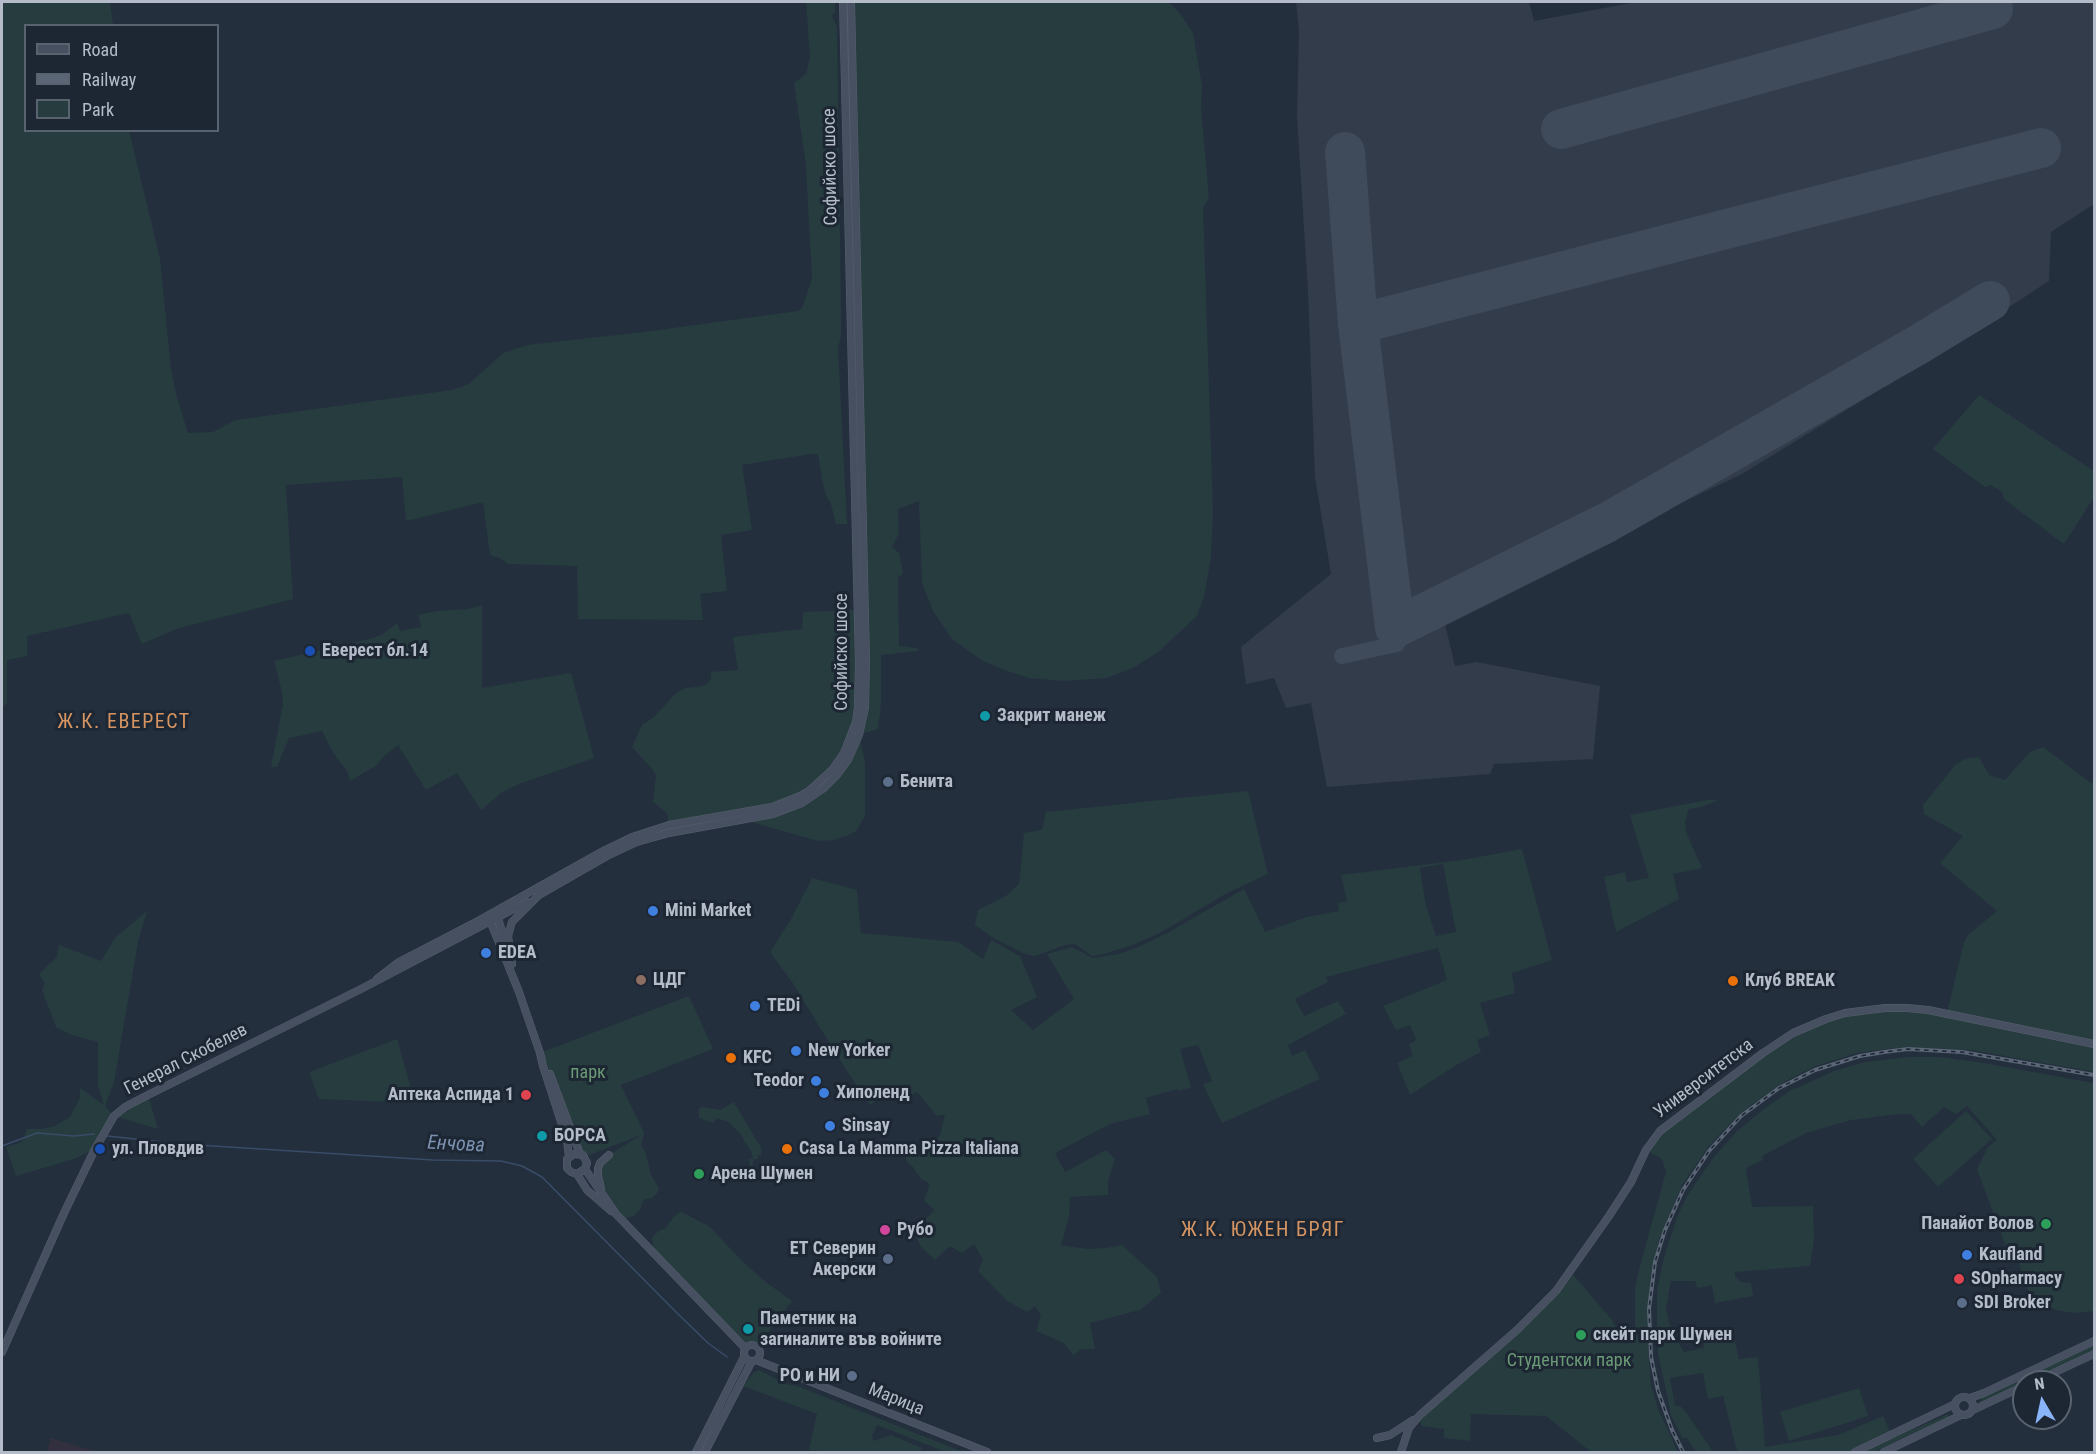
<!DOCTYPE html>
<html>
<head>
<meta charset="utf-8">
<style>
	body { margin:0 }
	#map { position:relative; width:2096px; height:1454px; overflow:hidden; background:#242f3e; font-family:"Roboto Condensed",sans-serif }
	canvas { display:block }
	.frame { position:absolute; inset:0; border:3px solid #b4bcc9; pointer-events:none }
	.legend { position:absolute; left:24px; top:24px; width:195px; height:108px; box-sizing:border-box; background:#1d2633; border:2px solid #59626f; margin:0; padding:8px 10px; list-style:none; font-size:18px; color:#b4bcc9 }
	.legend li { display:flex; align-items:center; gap:12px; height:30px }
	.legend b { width:30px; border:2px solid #59626f }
	.north { position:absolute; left:2012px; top:1370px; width:60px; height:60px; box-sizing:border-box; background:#1d2633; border:2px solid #59626f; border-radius:50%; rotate:351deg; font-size:16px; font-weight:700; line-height:24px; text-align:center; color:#b4bcc9 }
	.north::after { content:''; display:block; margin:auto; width:21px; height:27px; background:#8ab4f8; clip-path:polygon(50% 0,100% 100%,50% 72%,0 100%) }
</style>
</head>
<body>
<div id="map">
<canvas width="2096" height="1454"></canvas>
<div class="frame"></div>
<ul class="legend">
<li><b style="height:8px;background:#465061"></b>Road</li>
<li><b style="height:8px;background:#5a6575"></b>Railway</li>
<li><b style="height:16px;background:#263c3f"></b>Park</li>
</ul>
<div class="north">N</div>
</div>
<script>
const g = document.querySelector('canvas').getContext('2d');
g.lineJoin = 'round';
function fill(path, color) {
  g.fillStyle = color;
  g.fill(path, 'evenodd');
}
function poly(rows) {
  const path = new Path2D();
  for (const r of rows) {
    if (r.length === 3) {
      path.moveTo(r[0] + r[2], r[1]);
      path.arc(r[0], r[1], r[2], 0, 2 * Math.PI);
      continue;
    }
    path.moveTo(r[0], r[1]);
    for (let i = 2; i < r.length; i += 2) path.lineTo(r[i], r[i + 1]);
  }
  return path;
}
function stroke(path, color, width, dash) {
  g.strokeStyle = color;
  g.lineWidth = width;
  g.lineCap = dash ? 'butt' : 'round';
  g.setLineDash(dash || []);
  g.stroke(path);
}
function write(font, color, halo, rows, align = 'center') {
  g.font = font + ' "Roboto Condensed",sans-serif';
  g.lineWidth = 6;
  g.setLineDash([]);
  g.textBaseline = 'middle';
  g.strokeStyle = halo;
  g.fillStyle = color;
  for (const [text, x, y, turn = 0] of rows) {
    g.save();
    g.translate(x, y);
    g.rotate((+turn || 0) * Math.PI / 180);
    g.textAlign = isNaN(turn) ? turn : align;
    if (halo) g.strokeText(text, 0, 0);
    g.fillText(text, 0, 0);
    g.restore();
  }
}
fill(poly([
	[51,1438,97,1452,47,1452]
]), '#32303f');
fill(poly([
	[1296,2,1529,2,1534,21,1636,2,2094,2,2094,204,2051,232,2049,281,1920,365,1742,474,1443,616,1455,666,1477,662,1600,686,1593,759,1494,764,1490,774,1327,787,1311,703,1286,708,1274,678,1246,684,1241,647,1331,574,1315,477,1308,291,1297,116,1299,31]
]), '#323c4b');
fill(poly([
	[2,2,110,2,113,25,26,26,26,130,129,131,160,258,171,369,176,394,188,433,213,432,236,420,452,390,469,384,503,353,528,345,644,332,798,311,802,308,812,279,806,165,794,83,806,74,810,57,806,2,835,2,835,12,832,16,837,26,841,313,841,336,838,348,847,524,836,524,831,504,826,495,822,480,818,454,811,454,742,465,752,530,721,535,727,591,700,594,703,620,578,619,577,566,508,564,500,558,490,555,483,502,406,521,402,477,286,485,293,599,179,628,142,644,129,613,27,636,27,656,7,660,7,703,2,707],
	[851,2,1168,2,1179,12,1193,33,1202,86,1201,108,1209,198,1203,207,1213,511,1211,557,1204,597,1197,616,1157,653,1133,668,1106,678,1065,681,1029,678,1007,671,983,661,952,639,933,611,922,583,919,501,898,509,899,533,892,547,899,553,903,573,898,578,899,646,918,648,918,651,881,655,881,704,878,729,859,735,865,762,865,816,856,831,846,836,834,840,818,841,744,820,810,799,848,760,865,708],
	[1979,395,2094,471,2094,497,2064,544,2004,499,2002,492,1991,485,1985,487,1933,449],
	[482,605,482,688,571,673,594,758,519,784,502,792,481,810,457,773,426,790,398,745,384,756,377,765,350,781,347,771,334,754,322,731,289,738,277,767,271,767,283,704,282,692,274,661,373,638,383,634,397,623,400,631,421,627,418,615,436,611,469,609],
	[858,610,858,707,844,753,817,784,788,802,669,825,667,813,653,802,656,775,653,770,632,747,642,725,654,717,676,693,685,688,703,686,708,683,711,679,711,672,738,670,733,637,802,629,803,612],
	[2043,747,2091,783,2094,783,2094,1072,1971,1050,1908,1047,1877,1050,1854,1054,1816,1066,1791,1078,1751,1105,1728,1126,1708,1147,1682,1185,1658,1243,1650,1282,1647,1333,1651,1385,1658,1409,1678,1452,1591,1452,1546,1416,1471,1414,1470,1441,1444,1438,1444,1429,1421,1426,1420,1415,1517,1330,1570,1271,1612,1320,1625,1344,1635,1340,1635,1289,1638,1273,1666,1172,1662,1159,1646,1150,1660,1131,1763,1053,1826,1019,1885,1008,1947,1013,1964,942,1968,935,1997,911,1940,863,1963,836,1924,814,1923,805,1956,764,1967,758,1979,757,1989,775,2005,780,2030,752],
	[1248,791,1268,874,1227,893,1160,933,1135,944,1104,954,1092,956,1075,944,1065,945,1035,956,1025,954,995,939,975,925,978,910,1006,896,1019,884,1024,833,1042,830,1046,812],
	[1707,800,1718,800,1702,807,1689,809,1685,821,1686,832,1702,868,1673,874,1679,899,1616,932,1604,877,1625,872,1627,882,1649,878,1630,815],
	[1522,849,1552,960,1512,973,1515,993,1480,1003,1490,1035,1477,1040,1481,1052,1458,1064,1410,1095,1397,1063,1413,1056,1409,1044,1416,1040,1410,1025,1396,1030,1383,1006,1447,980,1438,948,1410,955,1326,977,1328,982,1295,999,1304,1016,1338,1001,1346,1014,1288,1045,1292,1056,1305,1050,1320,1079,1222,1123,1203,1084,1212,1081,1198,1045,1180,1049,1191,1087,1180,1091,1178,1089,1146,1098,1150,1114,1110,1124,1055,1153,1065,1172,1106,1150,1115,1159,1108,1180,1108,1195,1070,1197,1069,1217,1061,1245,1086,1249,1107,1248,1122,1245,1157,1277,1161,1293,1140,1310,1090,1323,1095,1349,1082,1349,1073,1355,1064,1343,1036,1331,1041,1316,1035,1306,1028,1312,1007,1301,978,1271,983,1260,974,1244,962,1253,950,1246,935,1260,920,1246,915,1231,934,1210,924,1200,930,1184,921,1179,913,1167,906,1161,906,1157,940,1136,945,1114,937,1116,917,1092,906,1099,895,1087,870,1105,843,1065,792,982,770,952,790,921,812,878,857,890,861,933,958,942,983,959,991,940,1020,956,1037,997,1011,1010,1033,1030,1074,999,1047,954,1072,947,1093,958,1119,954,1136,948,1169,932,1244,889,1265,932,1307,917,1339,911,1338,903,1347,901,1341,875,1462,860],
	[1443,864,1456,932,1436,936,1426,906,1420,868],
	[147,911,138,942,114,1082,105,1106,114,1116,148,1095,158,1129,114,1116,95,1149,74,1159,16,1176,6,1147,22,1142,27,1129,42,1129,55,1126,70,1117,80,1098,80,1088,104,1105,98,1085,98,1042,72,1035,56,1027,42,990,45,983,39,974,57,957,59,945,101,961,115,938],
	[689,996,713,1049,621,1085,644,1133,641,1146,645,1151,651,1175,659,1189,658,1192,652,1198,645,1199,641,1205,641,1209,633,1216,627,1218,624,1223,605,1200,597,1172,609,1155,641,1135,584,1157,575,1142,546,1062,540,1053],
	[397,1039,415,1103,319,1099,309,1072],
	[1908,1057,1939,1057,1978,1062,2094,1083,2094,1311,2074,1313,2056,1310,2044,1304,2028,1290,2014,1250,2008,1252,1977,1169,1988,1147,1997,1140,1967,1106,1956,1114,1944,1107,1922,1127,1911,1114,1898,1114,1851,1120,1806,1133,1762,1156,1763,1160,1746,1168,1752,1207,1813,1206,1814,1240,1810,1266,1735,1272,1735,1277,1741,1282,1751,1283,1753,1296,1715,1303,1712,1285,1697,1288,1695,1281,1671,1281,1666,1308,1671,1330,1684,1352,1704,1348,1703,1336,1732,1331,1739,1359,1758,1357,1765,1447,1838,1435,1883,1416,1892,1436,1855,1452,1733,1452,1737,1451,1723,1396,1708,1399,1703,1373,1670,1378,1675,1406,1680,1406,1686,1412,1713,1452,1696,1452,1687,1438,1682,1438,1671,1415,1658,1353,1657,1322,1657,1291,1664,1257,1677,1217,1687,1196,1714,1157,1736,1132,1765,1108,1790,1091,1834,1071,1865,1062],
	[734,1102,763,1151,761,1151,761,1155,758,1155,758,1159,753,1159,752,1175,749,1159,753,1158,752,1153,739,1132,728,1122,717,1118,713,1123,699,1118,699,1109,702,1107,720,1110],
	[1966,1111,1992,1139,1938,1187,1913,1159],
	[682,1212,710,1227,743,1262,767,1283,792,1301,757,1347,751,1345,745,1348,649,1251,653,1246,652,1237,660,1230,665,1229,672,1219,678,1213],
	[2094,1345,2094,1350,1982,1403,1980,1397],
	[759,1370,786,1384,800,1387,963,1452,946,1452,877,1425,872,1436,873,1441,891,1435,922,1448,920,1452,842,1452,809,1450,817,1414,746,1387,743,1387,753,1373],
	[1859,1388,1868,1416,1789,1441,1780,1412],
	[1948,1414,1950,1418,1875,1452,1861,1452]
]), '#263c3f');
stroke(poly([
	[107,1136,182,1144,433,1160,501,1161,522,1166,542,1177,676,1312,708,1343,727,1357],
	[2,1146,37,1133,74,1136,94,1134]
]), '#394c67', 1.5);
stroke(poly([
	[1342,656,1397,644,1395,628]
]), '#3f4a5a', 16);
stroke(poly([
	[1561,129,1993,9],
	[1345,152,1358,324,1395,628,1608,522,1916,346,1990,301],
	[1358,324,2041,148]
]), '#3f4a5a', 40);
const secondary = poly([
	[497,916,506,943],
	[489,918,519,992,540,1053,543,1066,567,1140,569,1157],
	[512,964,508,936,512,922,539,895,607,856,637,842,669,833,773,814,802,803,824,788,837,775,848,760,859,735,865,708,866,661,851,2],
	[377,979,399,962,478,921,605,850,632,837,669,825,772,807,800,796,809,791,832,770,844,753,856,722,858,707,859,663,843,2],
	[550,1074,580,1154],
	[585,1169,616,1214,745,1348],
	[577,1174,585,1169,587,1163,583,1155,574,1154,567,1159,567,1168,571,1172,577,1174,587,1190,611,1211],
	[601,1189,598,1176,598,1168,600,1163,609,1155],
	[752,1353,8],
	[2,1352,64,1213,95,1149,114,1116,125,1107,148,1095,361,989,527,902],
	[756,1360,987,1452],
	[2034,1382,2094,1354],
	[1964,1406,9],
	[1970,1398,1984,1393,2094,1341],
	[1973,1410,2024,1386],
	[1377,1438,1390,1435,1413,1420],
	[696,1452,744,1357],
	[705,1452,752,1361],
	[1401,1452,1409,1428,1420,1415,1517,1330,1556,1291,1609,1216,1631,1182,1646,1150,1660,1131,1763,1053,1793,1033,1826,1019,1845,1013,1885,1008,1907,1008,1928,1010,2094,1044],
	[1855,1452,1955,1404],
	[1884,1452,1961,1415]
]);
stroke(secondary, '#565f6c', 8);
stroke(secondary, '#465061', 7);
const rail = poly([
	[1683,1452,1672,1430,1658,1391,1651,1357,1649,1309,1655,1262,1665,1230,1683,1190,1709,1151,1741,1116,1779,1088,1815,1070,1860,1056,1884,1052,1908,1049,1962,1052,2094,1075]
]);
stroke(rail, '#5a6575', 4);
stroke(rail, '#1d2633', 1.5, [4.5]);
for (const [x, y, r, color] of [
	[310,651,6,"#1a4fb4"],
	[985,716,6,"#0f9aa8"],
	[888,782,6,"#5c6f8a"],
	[653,911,6,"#3f7fe0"],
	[486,953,6,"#3f7fe0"],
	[641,980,6,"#8d6e63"],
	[1733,981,6,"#e8710a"],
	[755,1006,6,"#3f7fe0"],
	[796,1051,6,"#3f7fe0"],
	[731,1058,6,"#e8710a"],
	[816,1081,6,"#3f7fe0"],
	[824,1093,6,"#3f7fe0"],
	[526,1095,6,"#e0444e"],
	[830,1126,6,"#3f7fe0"],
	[542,1136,6,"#0f9aa8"],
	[100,1149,6,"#1a4fb4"],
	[787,1149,6,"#e8710a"],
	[699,1174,6,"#2e9e5b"],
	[2046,1224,6,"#2e9e5b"],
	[885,1230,6,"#d1479c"],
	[1967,1255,6,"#3f7fe0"],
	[888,1259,6,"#5c6f8a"],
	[1959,1279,6,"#e0444e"],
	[1962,1303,6,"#5c6f8a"],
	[748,1329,6,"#0f9aa8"],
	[1581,1335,6,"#2e9e5b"],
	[852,1376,6,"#5c6f8a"]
]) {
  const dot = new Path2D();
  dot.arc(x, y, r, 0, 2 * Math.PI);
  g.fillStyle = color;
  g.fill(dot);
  stroke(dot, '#1d2633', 2);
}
write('18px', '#b4bcc9', '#1d2633', [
	["Софийско шосе",831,167,-91],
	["Софийско шосе",842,652,-90],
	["Генерал Скобелев",186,1060,-27],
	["Университетска",1704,1079,-37],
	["Марица",896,1400,22]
]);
write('bold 18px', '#b4bcc9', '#1d2633', [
	["Еверест бл.14",322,651],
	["Закрит манеж",997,716],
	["Бенита",900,782],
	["Mini Market",665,911],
	["EDEA",498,953],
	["ЦДГ",653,980],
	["Клуб BREAK",1745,981],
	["TEDi",767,1006],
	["New Yorker",808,1051],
	["KFC",743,1058],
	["Teodor",804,1081,"right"],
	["Хиполенд",836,1093],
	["Аптека Аспида 1",514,1095,"right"],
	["Sinsay",842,1126],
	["БОРСА",554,1136],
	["ул. Пловдив",112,1149],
	["Casa La Mamma Pizza Italiana",799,1149],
	["Арена Шумен",711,1174],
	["Панайот Волов",2034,1224,"right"],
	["Рубо",897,1230],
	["ЕТ Северин",876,1249,"right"],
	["Акерски",876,1270,"right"],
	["Kaufland",1979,1255],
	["SOpharmacy",1971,1279],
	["SDI Broker",1974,1303],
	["Паметник на",760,1319],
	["загиналите във войните",760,1340],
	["скейт парк Шумен",1593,1335],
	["РО и НИ",840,1376,"right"]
], 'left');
write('18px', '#6b9a76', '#1d2633', [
	["парк",588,1073],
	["Студентски парк",1569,1361]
]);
g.letterSpacing = '1.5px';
write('20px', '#d59563', '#1d2633', [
	["Ж.К. ЕВЕРЕСТ",124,723],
	["Ж.К. ЮЖЕН БРЯГ",1263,1231]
]);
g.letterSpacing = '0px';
write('italic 20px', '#7c92b1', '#1d2633', [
	["Енчова",456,1145,3]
]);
</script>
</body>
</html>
